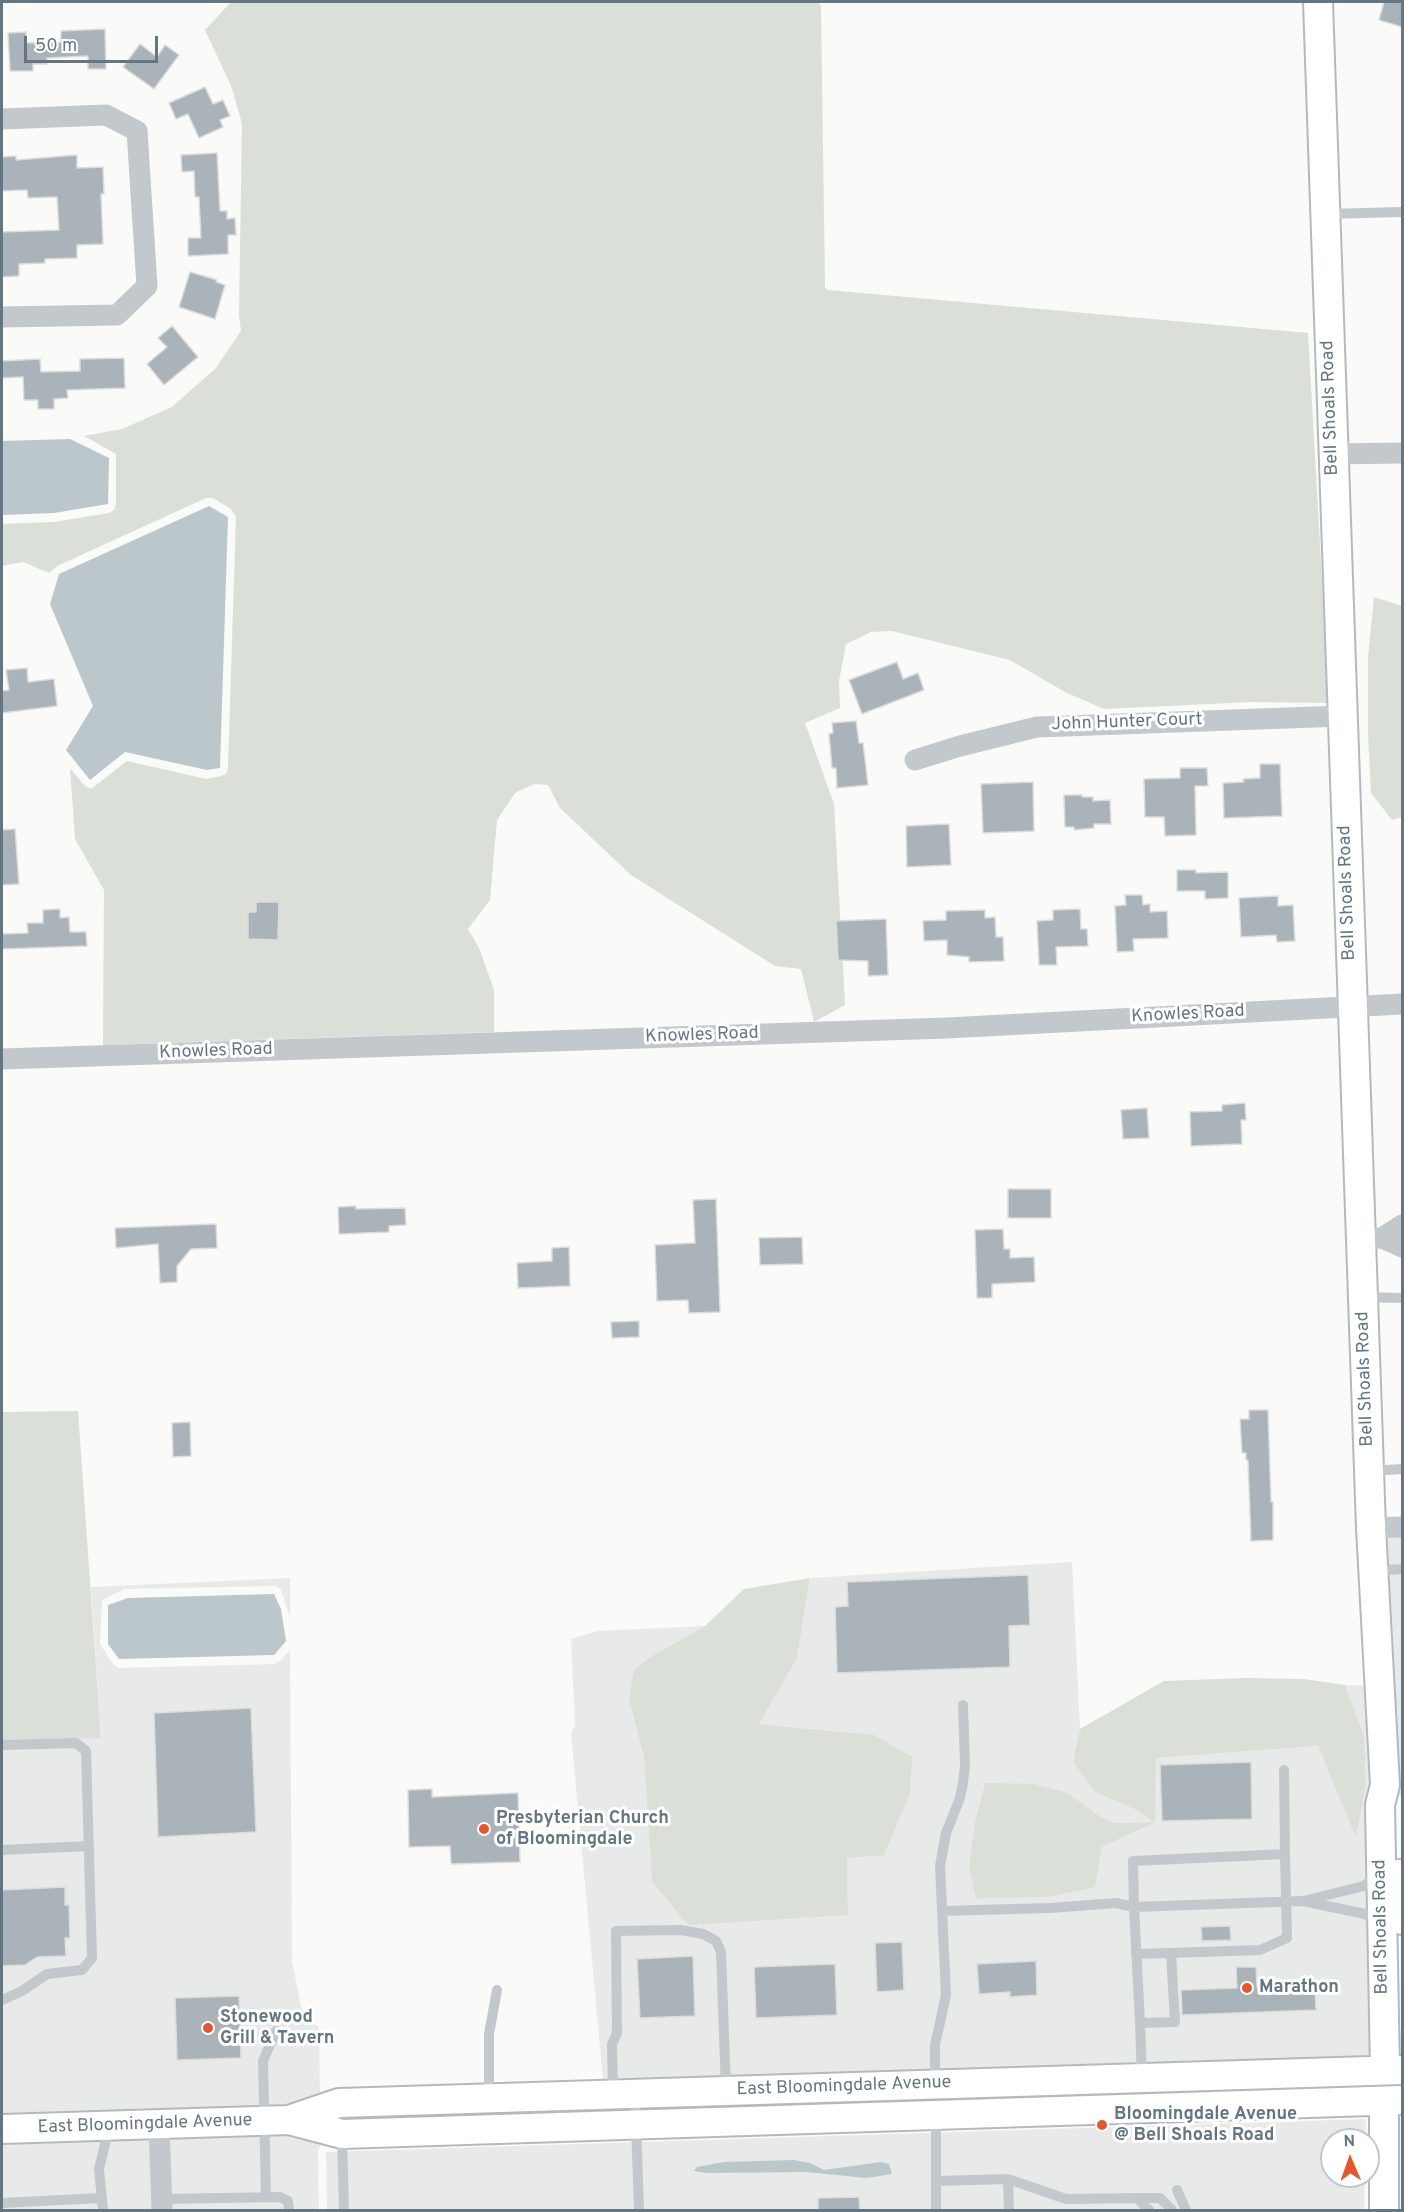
<!DOCTYPE html>
<html>
<head>
<meta charset="utf-8">
<style>
	body { margin:0 }
	#map { position:relative; width:1404px; height:2212px; overflow:hidden; background:#fafaf8; font-family:Overpass,sans-serif }
	canvas { display:block }
	.frame { position:absolute; inset:0; border:3px solid #657683; pointer-events:none }
	.north { position:absolute; left:1320px; top:2128px; width:60px; height:60px; box-sizing:border-box; background:#fff; border:2px solid #c1c8cd; border-radius:50%; rotate:358deg; font-size:16px; font-weight:700; line-height:24px; text-align:center; color:#657683 }
	.north::after { content:''; display:block; margin:auto; width:21px; height:27px; background:#e4572e; clip-path:polygon(50% 0,100% 100%,50% 72%,0 100%) }
	.scale { position:absolute; left:24px; top:36px; width:134px; height:27px; box-sizing:border-box; border:3px solid #657683; border-top:0; padding-left:8px; font-size:18px; line-height:21px; white-space:nowrap; color:#657683; -webkit-text-stroke:4px #fff; paint-order:stroke }
</style>
</head>
<body>
<div id="map">
<canvas width="1404" height="2212"></canvas>
<div class="frame"></div>
<div class="north">N</div>
<div class="scale">50 m</div>
</div>
<script>
const g = document.querySelector('canvas').getContext('2d');
g.lineJoin = 'round';
function fill(path, color) {
  g.fillStyle = color;
  g.fill(path, 'evenodd');
}
function poly(rows) {
  const path = new Path2D();
  for (const r of rows) {
    path.moveTo(r[0], r[1]);
    for (let i = 2; i < r.length; i += 2) path.lineTo(r[i], r[i + 1]);
  }
  return path;
}
function stroke(path, color, width, dash) {
  g.strokeStyle = color;
  g.lineWidth = width;
  g.lineCap = dash ? 'butt' : 'round';
  g.setLineDash(dash || []);
  g.stroke(path);
}
function write(font, color, halo, rows, align = 'center') {
  g.font = font + ' Overpass,sans-serif';
  g.lineWidth = 6;
  g.setLineDash([]);
  g.textBaseline = 'middle';
  g.strokeStyle = halo;
  g.fillStyle = color;
  for (const [text, x, y, turn = 0] of rows) {
    g.save();
    g.translate(x, y);
    g.rotate((+turn || 0) * Math.PI / 180);
    g.textAlign = isNaN(turn) ? turn : align;
    if (halo) g.strokeText(text, 0, 0);
    g.fillText(text, 0, 0);
    g.restore();
  }
}
fill(poly([
	[1402,1537,1402,1801,1395,1784,1381,1538],
	[1072,1562,1080,1729,1073,1761,1137,1810,1155,1821,1155,1758,1318,1746,1356,1837,1366,1784,1364,1736,1345,1685,1370,1686,1375,2060,289,2110,2,2119,2,1740,101,1737,91,1587,290,1578,290,1617,281,1590,276,1586,125,1589,102,1600,100,1644,113,1664,119,1668,275,1664,280,1661,290,1650,292,1961,303,2016,319,2027,320,2093,603,2080,571,1733,575,1726,571,1639,598,1631,705,1626,652,1656,629,1699,644,1758,652,1881,848,1914,847,1857,874,1735,759,1724,797,1658,810,1578],
	[985,1783,1068,1793,1098,1815,1115,1823,1154,1822,1102,1847,1095,1887,969,1866,975,1821],
	[1375,2081,1375,2091,342,2124,324,2119,341,2113],
	[1366,2119,1365,2140,1332,2140,1332,2176,1365,2176,1364,2210,327,2210,326,2152],
	[282,2131,325,2143,321,2144,318,2152,319,2210,2,2210,2,2145,140,2135]
]), '#e8e9e9');
fill(poly([
	[231,2,818,2,821,6,825,288,828,290,1308,333,1329,703,1251,702,1104,709,1065,692,1010,660,892,631,871,632,846,644,839,681,840,708,805,723,834,804,845,1005,814,1022,801,969,775,966,631,875,560,808,548,785,534,784,515,793,497,820,490,900,468,929,479,948,494,990,494,1032,103,1045,104,890,75,839,70,768,85,786,91,789,127,761,206,779,221,776,226,774,228,768,236,517,231,509,213,498,206,498,57,566,49,573,23,562,2,566,2,524,54,522,109,513,114,510,116,504,116,454,84,436,122,429,172,407,215,369,241,331,239,315,242,124,232,88,205,30],
	[1374,597,1402,606,1402,817,1392,820,1371,793,1368,733,1368,657],
	[78,1411,101,1738,2,1740,2,1412],
	[810,1578,797,1658,759,1724,874,1735,912,1757,910,1793,884,1855,847,1858,848,1915,688,1925,652,1881,644,1758,629,1699,634,1670,652,1656,705,1626,744,1589],
	[1246,1678,1304,1679,1345,1685,1364,1736,1366,1784,1356,1838,1318,1746,1156,1758,1155,1822,1102,1847,1095,1887,1047,1897,976,1898,969,1866,975,1821,985,1783,1034,1784,1068,1793,1098,1815,1115,1823,1154,1822,1137,1810,1095,1792,1073,1761,1080,1729,1164,1681]
]), '#dadfd7');
fill(poly([
	[70,439,109,458,108,504,54,513,2,515,2,441],
	[209,506,228,517,220,768,207,770,125,752,90,780,66,750,93,706,50,604,59,574],
	[274,1594,281,1609,286,1641,274,1655,119,1659,108,1644,108,1605,128,1598],
	[794,2160,810,2163,824,2170,881,2162,889,2164,892,2174,867,2178,806,2172,707,2173,694,2171,697,2167,724,2162]
]), '#bbc7cb');
const building = poly([
	[1384,2,1402,2,1402,27,1379,20,1384,2],
	[105,29,106,69,88,69,88,56,47,58,47,64,33,64,33,71,10,71,8,33,26,32,26,43,61,42,61,31,105,29],
	[140,44,157,57,165,45,179,55,154,89,123,67,140,44],
	[205,87,213,104,223,100,230,116,220,120,223,127,199,138,188,114,176,119,169,103,205,87],
	[217,153,220,211,227,211,227,219,235,218,236,235,228,235,228,254,188,256,188,238,201,238,199,197,195,197,194,171,182,172,181,155,217,153],
	[77,155,77,168,103,167,104,194,101,194,103,244,77,245,77,258,45,259,45,263,19,264,19,276,2,277,2,232,59,230,57,197,28,198,27,190,2,191,2,157,16,156,16,160,77,155],
	[190,272,217,280,216,282,225,285,215,319,179,307,190,272],
	[172,326,198,357,164,385,147,364,167,347,158,338,172,326],
	[124,358,125,388,67,390,68,398,54,399,54,409,38,409,38,400,24,400,23,377,2,378,2,361,40,359,41,372,80,371,80,359,124,358],
	[897,662,903,679,918,673,924,690,862,714,849,680,897,662],
	[27,668,28,682,54,679,57,706,2,713,2,691,9,690,6,670,27,668],
	[856,721,859,743,863,743,868,785,837,788,836,768,832,768,829,734,833,733,832,723,856,721],
	[1260,764,1280,764,1282,816,1224,818,1223,783,1244,782,1243,779,1260,778,1260,764],
	[1180,768,1207,768,1208,786,1195,786,1196,835,1165,836,1164,817,1145,817,1144,779,1180,778,1180,768],
	[1033,782,1034,831,983,833,981,784,1033,782],
	[1064,795,1082,795,1082,797,1093,797,1093,801,1110,800,1111,824,1094,824,1094,828,1074,830,1074,827,1065,827,1064,795],
	[949,824,951,865,907,867,906,826,949,824],
	[15,829,19,884,2,885,2,830,15,829],
	[1177,870,1196,870,1196,873,1228,872,1228,898,1205,899,1205,891,1177,891,1177,870],
	[1125,895,1142,895,1143,905,1150,904,1150,912,1167,911,1168,938,1133,939,1134,951,1117,952,1115,906,1126,905,1125,895],
	[1278,896,1278,906,1293,905,1295,941,1277,942,1276,935,1241,937,1239,898,1278,896],
	[256,902,279,902,278,940,248,939,248,912,256,912,256,902],
	[60,909,60,918,69,917,70,932,86,932,87,946,2,949,2,934,28,933,27,923,43,923,43,910,60,909],
	[1080,909,1081,929,1087,929,1088,946,1056,947,1057,965,1039,965,1037,921,1053,920,1053,910,1080,909],
	[985,910,985,918,995,917,996,937,1003,937,1004,961,969,962,969,957,947,955,947,940,924,941,923,921,946,920,946,911,985,910],
	[886,919,888,975,868,976,868,961,838,960,836,921,886,919],
	[1245,1103,1246,1120,1241,1120,1242,1144,1191,1146,1190,1112,1222,1111,1222,1105,1245,1103],
	[1147,1108,1149,1138,1123,1139,1121,1110,1147,1108],
	[1008,1189,1051,1189,1051,1218,1008,1218,1008,1189],
	[716,1199,720,1312,689,1313,688,1300,657,1301,655,1245,695,1243,693,1200,716,1199],
	[356,1206,356,1209,405,1208,406,1225,389,1226,389,1232,339,1234,338,1207,356,1206],
	[216,1224,217,1248,191,1249,177,1266,177,1282,160,1283,158,1244,116,1248,115,1228,216,1224],
	[1003,1229,1004,1249,1010,1249,1010,1258,1034,1257,1035,1282,992,1284,992,1298,977,1298,975,1230,1003,1229],
	[802,1237,803,1264,760,1265,759,1238,802,1237],
	[569,1247,570,1286,518,1288,517,1263,552,1261,552,1248,569,1247],
	[639,1321,639,1337,612,1338,611,1322,639,1321],
	[1249,1410,1268,1410,1271,1502,1273,1502,1273,1540,1251,1541,1248,1460,1246,1460,1246,1453,1242,1453,1240,1419,1249,1419,1249,1410],
	[190,1422,191,1456,173,1457,172,1423,190,1422],
	[1028,1575,1030,1625,1009,1626,1010,1667,837,1673,835,1607,848,1606,847,1582,1028,1575],
	[251,1708,256,1832,158,1837,154,1713,251,1708],
	[1251,1762,1252,1819,1162,1821,1160,1765,1251,1762],
	[432,1789,432,1797,518,1793,520,1862,451,1864,450,1846,409,1847,408,1790,432,1789],
	[65,1887,65,1905,69,1905,70,1938,65,1938,66,1956,37,1957,25,1965,2,1966,2,1890,65,1887],
	[1230,1926,1231,1940,1202,1941,1201,1927,1230,1926],
	[902,1942,904,1990,877,1992,875,1943,902,1942],
	[693,1956,695,2016,640,2018,637,1959,693,1956],
	[1036,1961,1037,1995,1010,1997,1010,1992,979,1994,977,1964,1036,1961],
	[835,1964,837,2015,756,2018,754,1967,835,1964],
	[1236,1967,1256,1967,1257,1987,1315,1985,1316,2010,1182,2015,1181,1990,1237,1988,1236,1967],
	[239,1996,241,2058,177,2060,175,1998,239,1996],
	[859,2197,860,2211,818,2211,818,2198,859,2197]
]);
fill(building, '#aab3b9');
stroke(building, '#dcdcda', 1.5);
const secondary = poly([
	[1318,2,1371,1528,1385,1785,1380,1805,1385,2070],
	[1399,1874,1402,1920],
	[289,2120,339,2103,1402,2070],
	[2,2129,289,2120,342,2134,1402,2100],
	[1384,2210,1384,2101]
]);
stroke(secondary, '#b3babf', 32);
stroke(poly([
	[1325,214,1402,212],
	[1363,1297,1402,1298],
	[1370,1471,1402,1469],
	[1374,1571,1402,1569],
	[2,1745,76,1743,86,1751,92,1958,82,1970,47,1974,22,1991,2,2000],
	[1284,1770,1285,1854],
	[2,1850,89,1846],
	[942,1911,1050,1908,1116,1903,1134,1907,1303,1901],
	[1377,1922,1365,1914,1303,1901,1364,1886,1377,1875],
	[1136,1954,1171,1953],
	[1140,2023,1175,2022,1171,1953,1260,1950,1287,1938,1285,1854,1133,1861,1134,1907,1140,2023,1142,2077],
	[935,2085,935,2045,946,1995,940,1866,946,1833,960,1798,963,1783,965,1766,963,1705],
	[613,2093,612,2044,617,2033,616,1931,681,1930,703,1934,716,1941,721,1952,726,2090],
	[635,2094,639,2210],
	[489,2098,489,2034,497,1990],
	[936,2115,936,2210],
	[342,2136,344,2210],
	[1008,2179,1009,2210],
	[937,2181,1008,2179,1066,2199,1137,2198,1149,2210],
	[1177,2190,1186,2210],
	[266,2197,263,2061,276,2031],
	[1137,2198,1160,2198,1172,2210],
	[162,2199,280,2197,288,2201,289,2210],
	[2,2203,101,2198],
	[103,2210,99,2169,109,2128]
]), '#c3c8cc', 10);
stroke(poly([
	[2,119,106,115,137,131,147,286,117,315,2,317],
	[1333,454,1402,453],
	[915,760,960,746,1037,727,1343,716],
	[2,1059,947,1028,1402,1004],
	[1382,1238,1402,1225],
	[1361,1239,1382,1238,1402,1247],
	[1371,1528,1402,1527],
	[159,2124,162,2210]
]), '#c3c8cc', 21);
stroke(secondary, '#fff', 28);
for (const [x, y, r, color] of [
	[484,1829,6,"#e4572e"],
	[1247,1988,6,"#e4572e"],
	[208,2028,6,"#e4572e"],
	[1102,2125,6,"#e4572e"]
]) {
  const dot = new Path2D();
  dot.arc(x, y, r, 0, 2 * Math.PI);
  g.fillStyle = color;
  g.fill(dot);
  stroke(dot, '#fff', 2);
}
write('18px', '#657683', '#fff', [
	["Bell Shoals Road",1331,408,-92],
	["John Hunter Court",1127,723,-2],
	["Bell Shoals Road",1348,893,-92],
	["Knowles Road",1188,1015,-3],
	["Knowles Road",702,1036,-2],
	["Knowles Road",216,1052,-2],
	["Bell Shoals Road",1366,1379,-92],
	["Bell Shoals Road",1382,1927,-91],
	["East Bloomingdale Avenue",844,2087,-2],
	["East Bloomingdale Avenue",145,2125,-2]
]);
write('bold 18px', '#657683', '#fff', [
	["Presbyterian Church",496,1819],
	["of Bloomingdale",496,1840],
	["Marathon",1259,1988],
	["Stonewood",220,2018],
	["Grill & Tavern",220,2039],
	["Bloomingdale Avenue",1114,2115],
	["@ Bell Shoals Road",1114,2136]
], 'left');
</script>
</body>
</html>
